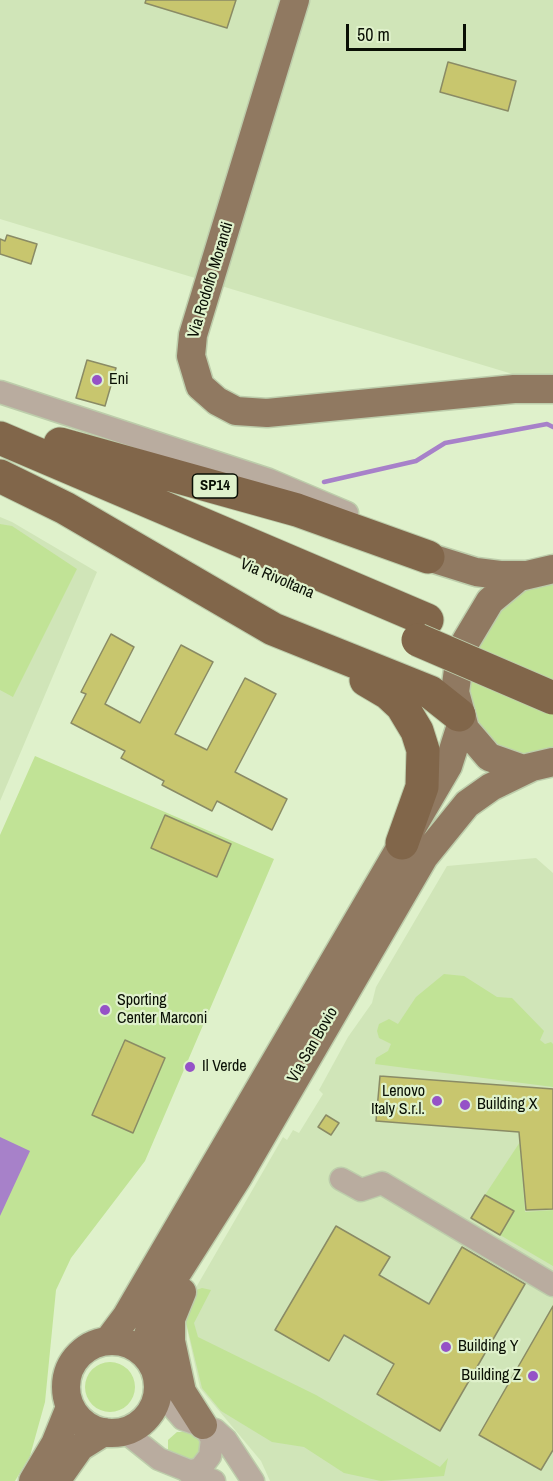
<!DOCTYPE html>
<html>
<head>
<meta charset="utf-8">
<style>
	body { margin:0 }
	#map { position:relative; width:553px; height:1481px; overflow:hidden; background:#dff1cb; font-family:"Archivo Narrow",sans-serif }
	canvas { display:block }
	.scale { position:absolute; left:346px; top:24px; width:120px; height:27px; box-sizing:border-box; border:3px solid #090f04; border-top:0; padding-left:8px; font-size:18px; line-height:21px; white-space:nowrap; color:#090f04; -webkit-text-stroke:4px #dff1cb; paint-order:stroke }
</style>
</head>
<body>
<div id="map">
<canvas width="553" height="1481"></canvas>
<div class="scale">50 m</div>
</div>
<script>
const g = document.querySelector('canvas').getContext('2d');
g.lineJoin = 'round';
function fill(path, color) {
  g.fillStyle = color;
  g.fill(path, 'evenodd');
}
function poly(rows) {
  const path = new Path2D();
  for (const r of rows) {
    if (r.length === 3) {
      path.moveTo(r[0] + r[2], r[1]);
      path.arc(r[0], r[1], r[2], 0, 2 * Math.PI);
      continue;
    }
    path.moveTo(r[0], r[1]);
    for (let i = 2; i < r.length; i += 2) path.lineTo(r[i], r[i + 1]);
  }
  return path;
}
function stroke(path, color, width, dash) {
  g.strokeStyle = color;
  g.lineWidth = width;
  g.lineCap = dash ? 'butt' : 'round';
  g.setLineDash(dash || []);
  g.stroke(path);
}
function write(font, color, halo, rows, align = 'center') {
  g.font = font + ' "Archivo Narrow",sans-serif';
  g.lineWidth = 4.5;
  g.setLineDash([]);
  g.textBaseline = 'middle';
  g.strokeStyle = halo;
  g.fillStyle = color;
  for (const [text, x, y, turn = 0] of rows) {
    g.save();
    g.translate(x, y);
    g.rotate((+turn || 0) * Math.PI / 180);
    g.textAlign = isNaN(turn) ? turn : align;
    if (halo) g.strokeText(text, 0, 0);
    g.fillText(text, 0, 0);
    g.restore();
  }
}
fill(poly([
	[0,0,553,0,553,378,519,376,0,219],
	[0,517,12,522,97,572,0,801],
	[536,858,553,873,553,1481,270,1481,261,1461,200,1388,183,1310,283,1137,287,1140,293,1130,299,1133,323,1094,319,1090,348,1037,372,1003,376,987,447,866]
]), '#d0e5b8');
fill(poly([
	[0,524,12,526,77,569,13,697,0,690],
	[553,581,553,748,523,757,495,747,475,723,468,685,478,645,491,619,518,591],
	[35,756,274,859,145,1161,71,1258,56,1290,45,1402,30,1456,15,1481,0,1481,0,835],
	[444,974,464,976,497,997,512,998,544,1031,540,1040,545,1044,551,1042,553,1044,553,1087,375,1064,376,1058,388,1051,391,1044,379,1038,377,1031,379,1024,389,1019,398,1024,416,997],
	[520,1142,525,1212,553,1210,553,1266,500,1235,514,1211,485,1195],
	[202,1288,211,1290,194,1323,198,1337,316,1395,440,1467,448,1458,444,1476,381,1481,344,1473,304,1447,272,1442,221,1411,202,1388,183,1310,196,1290],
	[110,1387,25],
	[177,1432,192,1432,201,1438,203,1451,192,1460,185,1460,168,1452,168,1440]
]), '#c1e396');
fill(poly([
	[0,1137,30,1151,0,1216]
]), '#a781c9');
stroke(poly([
	[324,482,416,461,445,443,547,424,553,427]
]), '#a781c9', 4.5);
const building = poly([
	[146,0,236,0,227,28,145,3,146,0],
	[448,62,516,81,508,111,440,92,448,62],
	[7,235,37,244,31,264,0,254,0,239,5,241,7,235],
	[87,360,116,368,105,406,76,398,87,360],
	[111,634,134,647,105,704,140,723,181,645,213,662,175,734,207,750,245,678,276,694,235,772,287,799,272,830,217,801,212,811,162,785,164,781,121,758,125,751,71,723,86,694,81,692,111,634],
	[165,815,231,844,217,877,151,848,165,815],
	[125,1040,165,1058,133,1133,92,1115,125,1040],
	[380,1076,553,1089,553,1209,526,1210,519,1132,376,1121,380,1076],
	[326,1115,339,1123,331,1135,318,1127,326,1115],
	[485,1195,514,1211,500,1235,471,1218,485,1195],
	[336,1226,390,1257,379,1275,429,1304,462,1247,525,1284,440,1431,377,1394,394,1364,344,1335,329,1361,275,1330,336,1226],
	[553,1306,553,1450,541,1470,479,1435,553,1306]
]);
fill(building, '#c8c66e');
stroke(building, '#8a8b65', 1.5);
const minor = poly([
	[0,392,269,480,347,513],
	[341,1179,361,1190,382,1183,553,1285],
	[158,1390,183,1419,215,1430,226,1440,253,1481],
	[124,1431,159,1459,214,1481],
	[188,1472,200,1469,210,1456,212,1439,203,1425]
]);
const major = poly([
	[295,0,193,335,191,356,200,386,217,401,236,411,267,413,514,389,553,389],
	[428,557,476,572,500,575,526,575],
	[553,569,519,577,490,601,466,641,458,670,455,692,465,729,489,757,523,769,553,762],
	[182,1292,171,1319,171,1341,182,1392,203,1425],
	[108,1341,126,1317,448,766,462,722],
	[112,1387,46],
	[149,1359,148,1335,158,1303,238,1177,424,857,467,804,491,787,530,768],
	[33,1481,55,1444,70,1407],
	[56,1481,80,1447,104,1432]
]);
const highway = poly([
	[0,438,427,620],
	[60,444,297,510,428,557],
	[0,476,65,508,273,629,430,692,459,715],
	[366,680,388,693,402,706,417,731,423,750,422,787,402,843]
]);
stroke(minor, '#bdcdab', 25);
stroke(major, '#bdcdab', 31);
stroke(highway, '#bdcdab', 35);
stroke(minor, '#b9ac9f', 22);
stroke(major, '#907961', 28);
stroke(highway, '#81664a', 33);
const highwayBridge = poly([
	[418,640,553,698]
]);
stroke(highwayBridge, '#bdcdab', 35, []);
stroke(highwayBridge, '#81664a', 33);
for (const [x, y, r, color] of [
	[97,380,6,"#9552c7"],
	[105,1010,6,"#9552c7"],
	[190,1067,6,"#9552c7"],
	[437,1101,6,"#9552c7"],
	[465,1105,6,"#9552c7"],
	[446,1347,6,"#9552c7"],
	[533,1376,6,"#9552c7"]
]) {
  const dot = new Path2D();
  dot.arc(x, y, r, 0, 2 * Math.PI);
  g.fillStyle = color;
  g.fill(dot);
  stroke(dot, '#dff1cb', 2);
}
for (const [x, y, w] of [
	[215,486,45]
]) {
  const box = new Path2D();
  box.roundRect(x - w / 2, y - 12, w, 24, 4.5);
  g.fillStyle = '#dff1cb';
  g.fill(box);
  stroke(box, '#090f04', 1.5);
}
write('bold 15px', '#090f04', null, [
	["SP14",215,486]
]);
write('16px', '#090f04', '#dff1cb', [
	["Via Rodolfo Morandi",211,280,-73],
	["Via Rivoltana",277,579,23],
	["Via San Bovio",313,1045,-60]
]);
write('16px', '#090f04', '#dff1cb', [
	["Eni",109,380],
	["Sporting",117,1001],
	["Center Marconi",117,1019],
	["Il Verde",202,1067],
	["Lenovo",425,1092,"right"],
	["Italy S.r.l.",425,1110,"right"],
	["Building X",477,1105],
	["Building Y",458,1347],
	["Building Z",521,1376,"right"]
], 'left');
</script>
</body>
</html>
